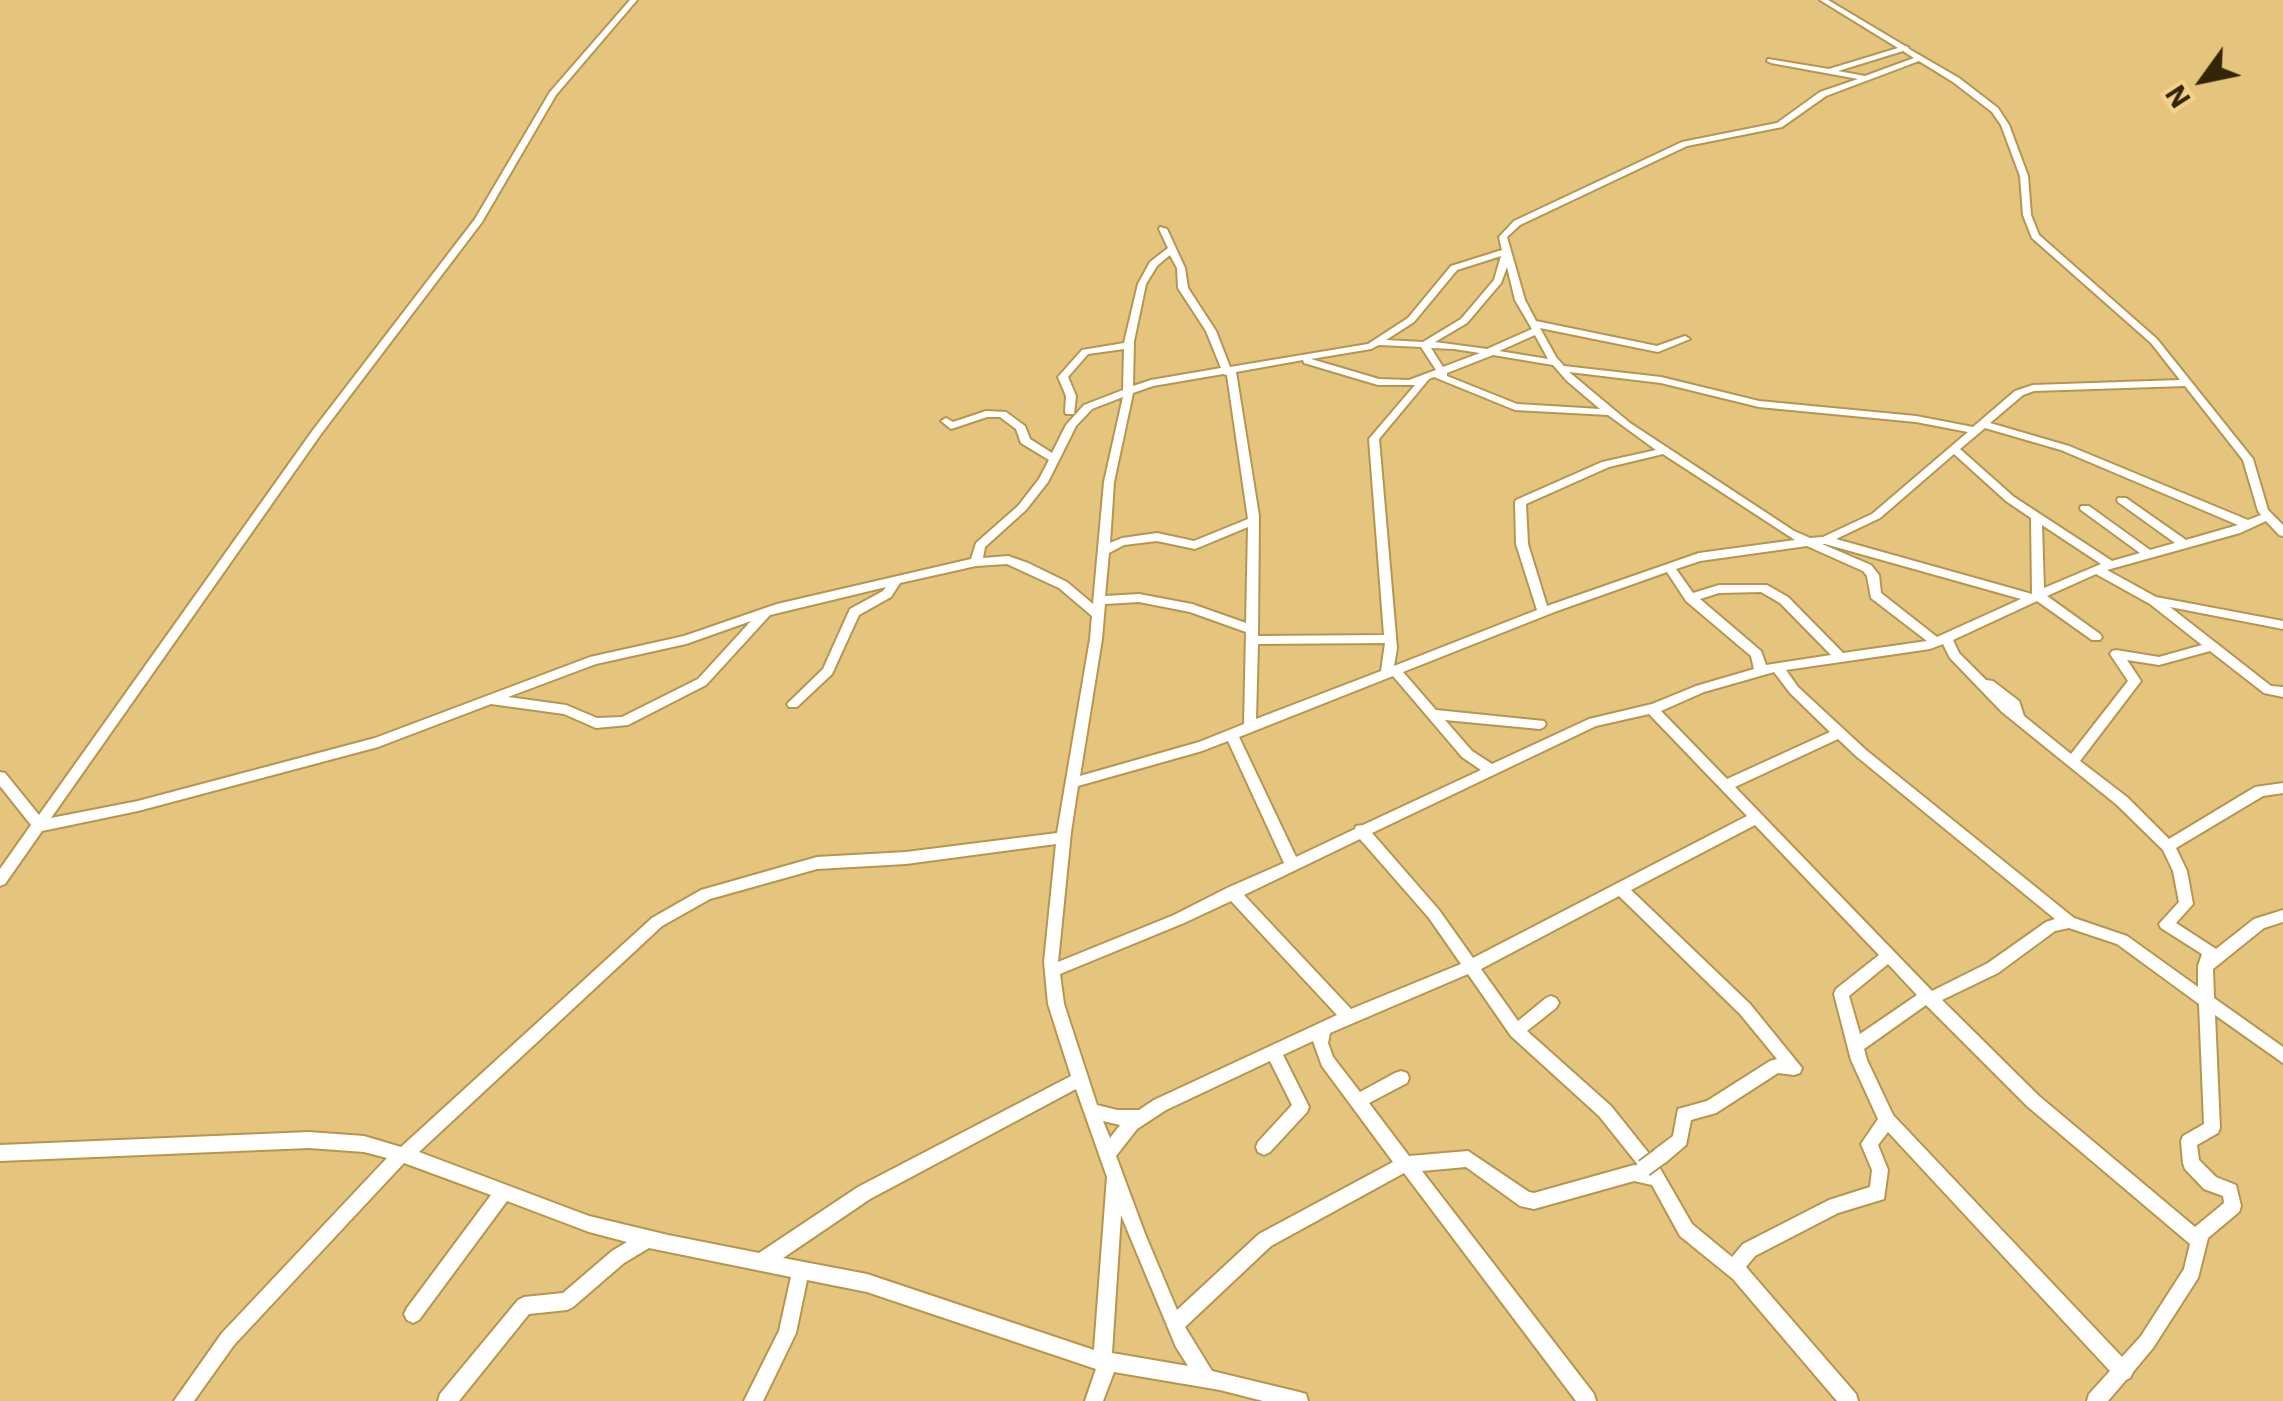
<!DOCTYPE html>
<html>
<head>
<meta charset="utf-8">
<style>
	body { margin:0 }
	#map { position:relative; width:2283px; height:1401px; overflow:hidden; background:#e5c57d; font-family:"IBM Plex Sans",sans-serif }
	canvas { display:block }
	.north { position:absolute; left:2153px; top:30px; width:100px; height:100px; -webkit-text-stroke:8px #f2d28a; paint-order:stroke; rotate:237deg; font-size:28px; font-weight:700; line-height:40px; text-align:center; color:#332608 }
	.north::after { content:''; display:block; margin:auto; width:35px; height:45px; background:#332608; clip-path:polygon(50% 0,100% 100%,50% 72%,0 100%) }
</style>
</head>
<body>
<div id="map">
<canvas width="2283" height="1401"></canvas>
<div class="north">N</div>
</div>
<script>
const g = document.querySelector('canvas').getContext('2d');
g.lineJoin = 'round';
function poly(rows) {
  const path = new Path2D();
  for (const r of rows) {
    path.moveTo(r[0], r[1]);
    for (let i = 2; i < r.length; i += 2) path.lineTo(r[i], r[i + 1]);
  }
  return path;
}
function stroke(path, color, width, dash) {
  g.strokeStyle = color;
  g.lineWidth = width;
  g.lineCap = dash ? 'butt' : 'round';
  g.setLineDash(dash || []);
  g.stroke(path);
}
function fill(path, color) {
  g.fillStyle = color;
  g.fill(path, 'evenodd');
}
const minor = poly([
	[630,0,637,0,556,95,482,222,321,434,51,818,138,801,375,738,590,657,684,636,777,604,971,559,976,543,1018,506,1039,479,1049,460,1021,443,1016,429,1000,417,987,417,951,429,941,421,946,418,953,422,986,411,1006,412,1025,426,1030,439,1052,453,1066,425,1084,405,1123,390,1124,349,1088,354,1068,377,1076,396,1074,414,1066,414,1065,412,1066,396,1058,377,1082,350,1124,343,1138,284,1150,262,1168,248,1159,229,1160,227,1167,229,1185,268,1188,288,1216,331,1230,367,1368,344,1408,318,1451,266,1502,250,1499,237,1514,221,1682,142,1777,123,1820,92,1858,79,1771,63,1767,61,1768,59,1829,69,1898,48,1820,0,1828,0,1905,46,1908,47,1909,49,1959,78,1998,108,2009,125,2028,176,2031,215,2039,235,2157,339,2253,459,2268,510,2283,525,2283,536,2279,535,2266,521,2240,533,2107,570,2156,597,2283,621,2283,629,2170,607,2271,686,2283,687,2283,697,2264,693,2210,651,2159,665,2127,660,2141,681,2080,761,2127,797,2169,839,2255,787,2283,783,2283,793,2263,796,2176,848,2187,871,2193,904,2176,923,2216,949,2254,919,2283,910,2283,922,2264,928,2213,969,2214,998,2283,1047,2283,1063,2215,1015,2220,1128,2218,1133,2197,1145,2199,1160,2216,1177,2236,1185,2241,1206,2239,1212,2208,1238,2198,1278,2153,1348,2133,1372,2130,1378,2126,1380,2108,1401,2087,1401,2089,1394,2110,1371,1888,1132,1878,1145,1888,1170,1884,1199,1838,1213,1755,1256,1746,1267,1856,1394,1858,1401,1837,1401,1733,1279,1680,1236,1652,1185,1634,1181,1534,1209,1520,1206,1466,1167,1422,1171,1594,1394,1596,1401,1576,1401,1404,1173,1271,1246,1185,1327,1212,1371,1299,1392,1306,1394,1308,1401,1263,1401,1220,1390,1114,1372,1103,1401,1085,1401,1096,1369,867,1292,807,1280,796,1333,763,1401,744,1401,779,1331,791,1277,649,1248,624,1263,573,1307,567,1310,529,1314,459,1401,438,1401,440,1394,518,1300,524,1297,563,1293,612,1251,627,1242,589,1232,507,1201,419,1320,413,1323,407,1320,404,1314,407,1308,491,1195,404,1163,234,1345,194,1401,174,1401,222,1333,387,1158,364,1152,309,1148,0,1161,0,1145,309,1132,364,1136,401,1147,652,918,701,890,817,857,906,852,1057,833,1090,639,1092,616,1059,588,1007,564,976,566,900,583,891,597,859,615,832,674,797,707,789,707,787,704,823,669,850,609,883,591,886,587,770,615,706,685,628,725,596,728,564,714,491,704,378,747,138,811,42,831,5,884,0,886,0,869,31,825,0,786,0,772,5,773,39,815,313,430,475,219,550,92,630,0],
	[1903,51,1914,58,1865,76,1838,71,1903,51],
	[1919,61,1953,82,1992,112,2001,125,2020,176,2023,215,2032,238,2151,343,2180,380,2033,385,2015,391,1973,427,1916,416,1759,401,1661,377,1564,366,1556,357,1540,328,1658,352,1690,339,1685,336,1657,346,1536,321,1525,300,1507,237,1520,225,1687,146,1782,127,1826,96,1919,61],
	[1170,255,1177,268,1178,288,1206,331,1221,368,1151,380,1133,386,1134,341,1146,284,1157,266,1170,255],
	[1501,256,1494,280,1461,319,1423,342,1386,340,1414,322,1457,270,1501,256],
	[1507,267,1515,300,1532,329,1487,349,1435,342,1467,323,1501,283,1507,267],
	[1535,335,1548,359,1499,351,1535,335],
	[1379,345,1421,347,1436,370,1409,380,1379,379,1311,359,1371,349,1379,345],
	[1431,348,1454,349,1480,353,1443,367,1431,348],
	[1493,355,1553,365,1567,381,1600,409,1517,404,1447,376,1447,373,1493,355],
	[1303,360,1304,363,1378,385,1415,385,1369,439,1384,635,1258,636,1259,516,1236,372,1303,360],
	[1569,372,1661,383,1759,407,1916,422,1968,432,1872,514,1823,537,1810,538,1794,531,1630,423,1569,372],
	[1223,374,1227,375,1248,519,1194,541,1157,533,1122,538,1110,543,1114,482,1133,393,1153,386,1223,374],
	[1434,377,1515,410,1608,415,1656,450,1602,462,1516,500,1515,502,1516,544,1537,610,1394,666,1397,648,1379,439,1429,379,1434,377],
	[2185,386,2243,460,2258,511,2261,515,2248,520,2069,446,1990,423,2023,395,2034,391,2185,386],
	[1123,397,1104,482,1093,604,1067,582,1028,563,1008,556,983,558,985,547,1026,510,1048,482,1076,426,1092,409,1123,397],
	[1985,428,2061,450,2238,525,2186,540,2126,498,2118,498,2117,500,2118,502,2175,543,2150,550,2089,506,2081,506,2080,508,2081,510,2140,553,2112,561,2014,497,1960,449,1985,428],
	[1663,454,1795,540,1699,553,1547,606,1528,544,1526,504,1609,467,1663,454],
	[1954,454,2006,501,2031,518,2032,594,1836,539,1880,518,1954,454],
	[2042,525,2101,564,2044,588,2042,525],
	[1248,527,1246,623,1192,604,1139,594,1105,596,1109,553,1124,545,1157,541,1195,549,1248,527],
	[1822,544,1825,544,2021,599,1937,637,1881,593,1879,575,1871,565,1822,544],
	[1807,546,1863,571,1867,576,1871,598,1927,641,1843,653,1788,597,1767,585,1719,585,1693,593,1676,569,1700,561,1807,546],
	[1667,572,1686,601,1751,656,1754,669,1696,686,1652,704,1589,719,1492,764,1472,751,1445,720,1540,729,1544,727,1546,724,1544,721,1436,710,1403,672,1557,611,1667,572],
	[2096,574,2150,604,2202,645,2159,657,2116,650,2112,651,2110,654,2128,681,2071,754,2024,716,2019,701,1993,681,1986,680,1959,653,1953,640,2037,601,2092,640,2100,640,2102,637,2100,634,2047,596,2096,574],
	[1761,592,1780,603,1831,655,1766,665,1761,651,1700,599,1719,593,1761,592],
	[1139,602,1190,612,1246,632,1244,724,1199,742,1080,776,1102,639,1105,604,1139,602],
	[751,621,698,679,622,717,597,718,566,705,508,697,596,664,686,644,751,621],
	[1385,643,1381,671,1256,719,1258,644,1385,643],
	[1943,644,1950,658,2002,712,2117,805,2163,850,2173,871,2179,902,2159,924,2161,928,2202,954,2198,966,2198,987,2127,936,2074,918,1866,750,1798,687,1786,670,1930,649,1943,644],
	[1774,672,1790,693,1830,732,1727,779,1661,711,1704,692,1774,672],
	[1393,676,1462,757,1481,770,1363,825,1356,826,1355,829,1296,857,1239,737,1393,676],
	[1649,714,1747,816,1473,958,1439,910,1372,833,1596,726,1649,714],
	[1838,739,1856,756,2055,919,2046,922,1988,963,1932,991,1735,787,1838,739],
	[1228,741,1284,863,1227,888,1174,915,1058,962,1071,832,1078,786,1202,751,1228,741],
	[1755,825,1879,955,1836,989,1834,994,1851,1060,1878,1119,1861,1144,1872,1170,1870,1187,1829,1200,1743,1244,1732,1257,1692,1224,1658,1165,1665,1163,1686,1145,1691,1120,1716,1113,1778,1073,1794,1075,1800,1073,1802,1068,1750,1004,1631,890,1755,825],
	[1360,839,1429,918,1461,964,1351,1009,1244,895,1360,839],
	[1056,844,1044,962,1048,1004,1071,1076,858,1187,759,1253,668,1235,589,1216,419,1152,662,926,710,899,817,869,906,864,1056,844],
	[1619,896,1740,1014,1777,1059,1770,1061,1707,1101,1678,1109,1673,1136,1653,1151,1651,1156,1611,1106,1527,1031,1556,1008,1559,1003,1556,998,1551,996,1546,998,1518,1021,1481,969,1619,896],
	[1231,901,1337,1015,1154,1100,1139,1110,1117,1110,1097,1105,1064,1004,1060,974,1184,923,1231,901],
	[2069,928,2117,944,2199,1004,2204,1124,2183,1136,2181,1141,2183,1163,2185,1169,2204,1189,2223,1196,2224,1203,2195,1227,2039,1096,1942,1000,1998,973,2055,931,2069,928],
	[1888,964,1917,995,1860,1034,1849,996,1888,964],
	[1468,974,1511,1036,1599,1116,1639,1166,1634,1165,1534,1193,1529,1192,1468,1151,1409,1156,1369,1103,1407,1083,1409,1078,1407,1073,1401,1071,1395,1073,1360,1092,1333,1057,1328,1043,1330,1033,1468,974],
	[1926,1005,2027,1106,2190,1244,2184,1269,2141,1336,2122,1357,1893,1115,1867,1060,1864,1049,1926,1005],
	[1313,1041,1322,1066,1393,1162,1259,1234,1177,1310,1145,1234,1116,1156,1137,1129,1166,1110,1270,1061,1292,1105,1258,1142,1256,1147,1258,1152,1264,1155,1270,1152,1307,1112,1309,1107,1283,1055,1313,1041],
	[1076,1089,1107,1177,1094,1350,867,1274,783,1258,870,1199,1076,1089],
	[1103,1121,1120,1125,1110,1138,1103,1121],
	[1121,1215,1176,1347,1188,1366,1112,1353,1121,1215]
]);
stroke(minor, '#b5964f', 4);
fill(minor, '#fff');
const minorBridge = poly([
	[1644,1168,1659,1157]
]);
stroke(minorBridge, '#b5964f', 20, []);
stroke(minorBridge, '#fff', 16);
</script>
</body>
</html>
